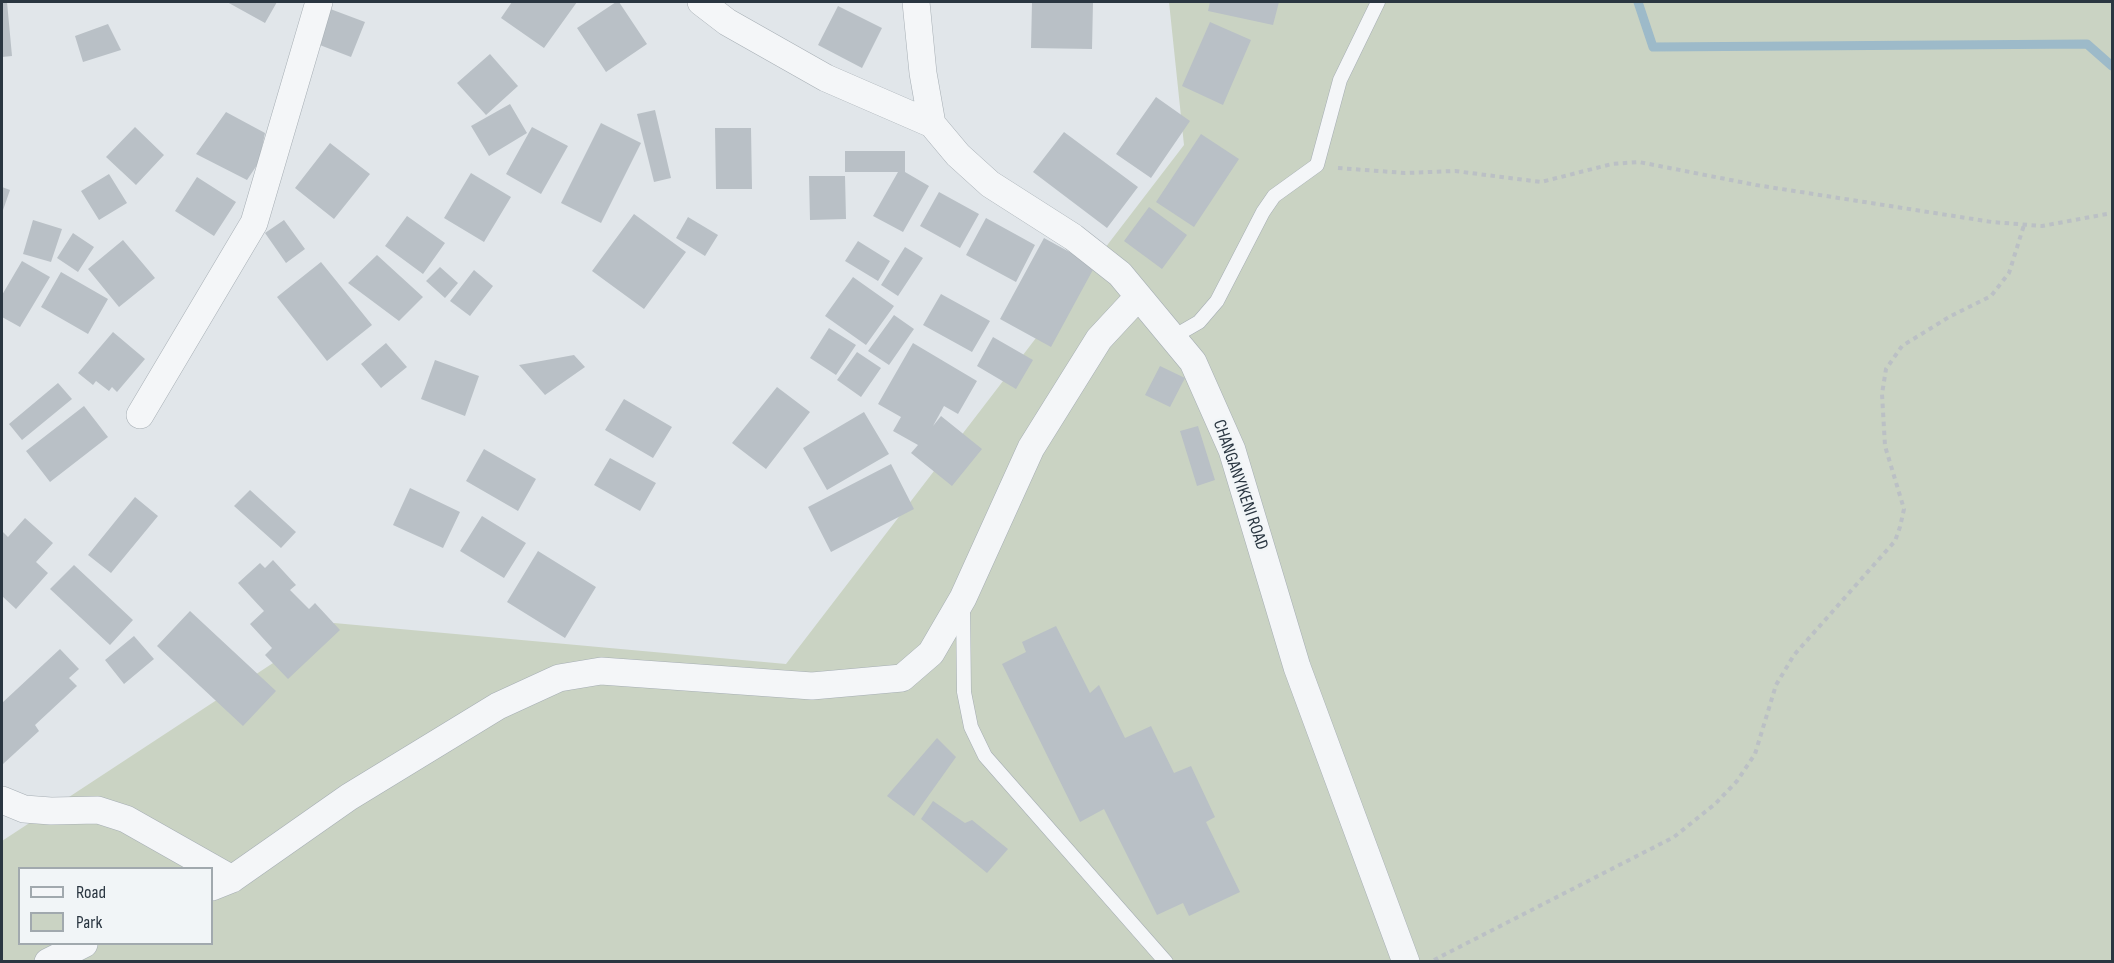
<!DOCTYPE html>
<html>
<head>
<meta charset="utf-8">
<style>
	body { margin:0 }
	#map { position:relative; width:2114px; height:963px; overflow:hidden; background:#e1e6ea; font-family:"Sofia Sans Condensed",sans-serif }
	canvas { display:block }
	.frame { position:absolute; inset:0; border:3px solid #2a3641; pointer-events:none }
	.legend { position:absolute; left:18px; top:867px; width:195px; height:78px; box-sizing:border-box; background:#f1f5f7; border:2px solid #a1a9ae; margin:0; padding:8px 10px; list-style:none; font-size:18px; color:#2a3641 }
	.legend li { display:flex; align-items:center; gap:12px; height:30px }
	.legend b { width:30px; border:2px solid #a1a9ae }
</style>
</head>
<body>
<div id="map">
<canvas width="2114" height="963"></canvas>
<div class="frame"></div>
<ul class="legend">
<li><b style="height:8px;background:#f4f6f8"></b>Road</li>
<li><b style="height:16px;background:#cad3c3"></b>Park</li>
</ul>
</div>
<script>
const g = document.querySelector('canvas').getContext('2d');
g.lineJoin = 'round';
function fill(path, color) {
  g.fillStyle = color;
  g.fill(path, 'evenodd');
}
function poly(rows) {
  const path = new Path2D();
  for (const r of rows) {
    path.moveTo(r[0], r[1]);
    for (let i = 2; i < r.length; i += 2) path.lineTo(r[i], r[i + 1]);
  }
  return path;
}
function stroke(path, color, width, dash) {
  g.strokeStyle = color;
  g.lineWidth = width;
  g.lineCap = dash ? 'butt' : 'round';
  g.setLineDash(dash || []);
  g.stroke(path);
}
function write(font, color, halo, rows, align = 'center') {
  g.font = font + ' "Sofia Sans Condensed",sans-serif';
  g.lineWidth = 5;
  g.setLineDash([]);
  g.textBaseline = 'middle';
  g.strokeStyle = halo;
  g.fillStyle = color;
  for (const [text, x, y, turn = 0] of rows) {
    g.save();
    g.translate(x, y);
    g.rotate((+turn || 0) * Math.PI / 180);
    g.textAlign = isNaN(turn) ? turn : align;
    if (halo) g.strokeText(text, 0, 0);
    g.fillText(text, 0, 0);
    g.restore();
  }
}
fill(poly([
	[1169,2,2112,2,2112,961,2,962,2,841,334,623,786,664,1184,145],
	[20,868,212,868,212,944,20,944]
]), '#cad3c3');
stroke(poly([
	[1638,2,1653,47,2087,44,2112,66]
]), '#9dbac9', 9);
fill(poly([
	[2,2,7,2,12,56,2,57],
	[227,2,277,2,265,23],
	[512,2,577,2,544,48,501,18],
	[616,2,619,2,647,44,606,72,577,28],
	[1032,2,1093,2,1092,49,1031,48],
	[1210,2,1279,2,1273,25,1208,11],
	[838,6,882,28,862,68,818,45],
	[325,7,365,22,351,57,312,42],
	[1210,22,1251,40,1223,105,1182,86],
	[108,24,121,50,83,62,75,36],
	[490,54,518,86,486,115,457,83],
	[1156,97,1190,121,1151,178,1116,154],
	[510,104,527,133,489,156,471,126],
	[655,110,671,178,654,182,637,114],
	[226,112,265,133,259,162,247,180,196,154],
	[601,123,641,143,601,223,561,203],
	[135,127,164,155,136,185,106,157],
	[532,127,568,146,541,194,506,174],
	[715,128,751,128,752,189,716,189],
	[1064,132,1138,187,1107,228,1033,172],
	[1201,134,1239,159,1194,227,1156,202],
	[330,143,370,174,334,219,295,188],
	[845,151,905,151,905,172,929,186,903,232,873,216,898,172,845,172],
	[471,173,511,197,484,242,444,218],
	[109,174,127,203,99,220,81,191],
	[809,176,845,176,846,219,810,220],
	[197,177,236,202,214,236,175,211],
	[2,187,10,190,2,213],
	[939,192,979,214,960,248,920,226],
	[1149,207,1187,235,1162,269,1124,241],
	[634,214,686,252,644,309,592,271],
	[407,216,445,243,423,274,385,246],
	[688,217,718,235,705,256,676,238],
	[986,218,1035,245,1016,282,966,255],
	[33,220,62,229,51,262,23,254],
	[284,220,305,249,286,263,265,233],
	[73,233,94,247,78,272,57,258],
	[1044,238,1095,266,1051,347,1000,319],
	[123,240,155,278,119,307,88,269],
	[858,241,890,261,878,281,845,261],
	[905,247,923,258,898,296,881,285],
	[377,255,423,297,399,321,348,283],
	[22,261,50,277,20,327,2,317,2,295],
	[321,262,372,325,327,361,277,297],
	[440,267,458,283,445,298,426,281],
	[474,270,493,286,470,316,450,301],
	[61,272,108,299,88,334,41,307],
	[853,277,894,306,866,345,825,316],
	[941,294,990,321,972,352,923,325],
	[894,315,914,329,889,365,868,351],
	[829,328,856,345,836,375,810,358],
	[113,332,145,359,117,392,112,387,109,391,96,381,93,385,78,373],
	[993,337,1033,360,1016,389,977,366],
	[386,343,407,367,381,388,361,364],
	[913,343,977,381,958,414,944,406,933,426,941,416,982,449,952,486,911,453,918,445,893,431,901,417,878,404],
	[857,352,881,368,861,397,837,380],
	[574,355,585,367,545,395,519,365],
	[435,360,479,376,465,416,421,399],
	[1160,366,1185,378,1170,407,1145,395],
	[58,383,72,399,22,440,9,424],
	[777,387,810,412,766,469,732,443],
	[624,399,672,427,653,458,605,430],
	[84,406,108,437,50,482,26,451],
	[864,412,889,454,827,490,803,448],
	[1198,426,1215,480,1197,486,1180,431],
	[484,449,536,479,518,511,466,481],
	[610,458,656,483,640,511,594,485],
	[891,464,914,509,831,552,808,507],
	[410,488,460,512,443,548,393,525],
	[250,490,296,532,281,548,234,506],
	[135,497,158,516,111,573,88,555],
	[482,516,526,543,504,578,460,551],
	[25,518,53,543,36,562,48,573,16,609,2,596,2,531,8,537],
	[538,551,596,587,565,638,507,602],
	[273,560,296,585,290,590,309,609,315,603,340,630,288,679,265,655,272,648,250,624,264,611,238,583,260,563,265,568],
	[74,565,133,620,110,645,50,589],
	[190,611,276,691,243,726,157,646],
	[1056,626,1090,693,1099,685,1125,738,1151,726,1174,773,1191,766,1215,817,1206,822,1240,892,1189,916,1183,903,1157,915,1104,809,1080,822,1002,664,1026,652,1022,642],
	[134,636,154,659,124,684,105,660],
	[60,649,79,669,69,678,77,686,35,725,39,731,3,764,2,703],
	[937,738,956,757,914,816,887,796],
	[933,801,965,823,972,820,1008,849,987,873,921,819]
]), '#b9c0c6');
const lane = poly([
	[1173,337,1199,322,1217,301,1263,212,1274,196,1317,165,1340,80,1378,2],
	[963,606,964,692,971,727,985,756,1166,962]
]);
const street = poly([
	[701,2,727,22,826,78,932,124],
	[916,2,923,73,932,124,958,155,990,184,1073,237,1120,274,1193,362,1232,450,1297,667,1406,962],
	[140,415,254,223,319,2],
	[2,800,24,809,51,811,98,810,126,819,232,879],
	[212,887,232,879,349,797,498,706,559,678,601,671,812,686,902,678,931,653,963,598,1031,448,1099,339,1138,297],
	[48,962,84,944]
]);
stroke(lane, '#a6aeb4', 15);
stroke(street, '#a6aeb4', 28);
stroke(poly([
	[1338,168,1405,173,1455,171,1541,182,1612,164,1639,162,1756,185,1992,222,2042,226,2112,213],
	[1434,960,1674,837,1715,804,1737,781,1755,754,1776,685,1794,655,1895,541,1900,527,1904,509,1885,446,1882,394,1886,369,1902,346,1949,317,1991,296,2009,273,2024,225]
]), '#bbc0c5', 4, [4.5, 4.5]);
stroke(lane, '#f4f6f8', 14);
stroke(street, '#f4f6f8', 27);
write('18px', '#2a3641', '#f1f5f7', [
	["CHANGANYIKENI ROAD",1240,485,71]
]);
</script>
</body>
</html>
